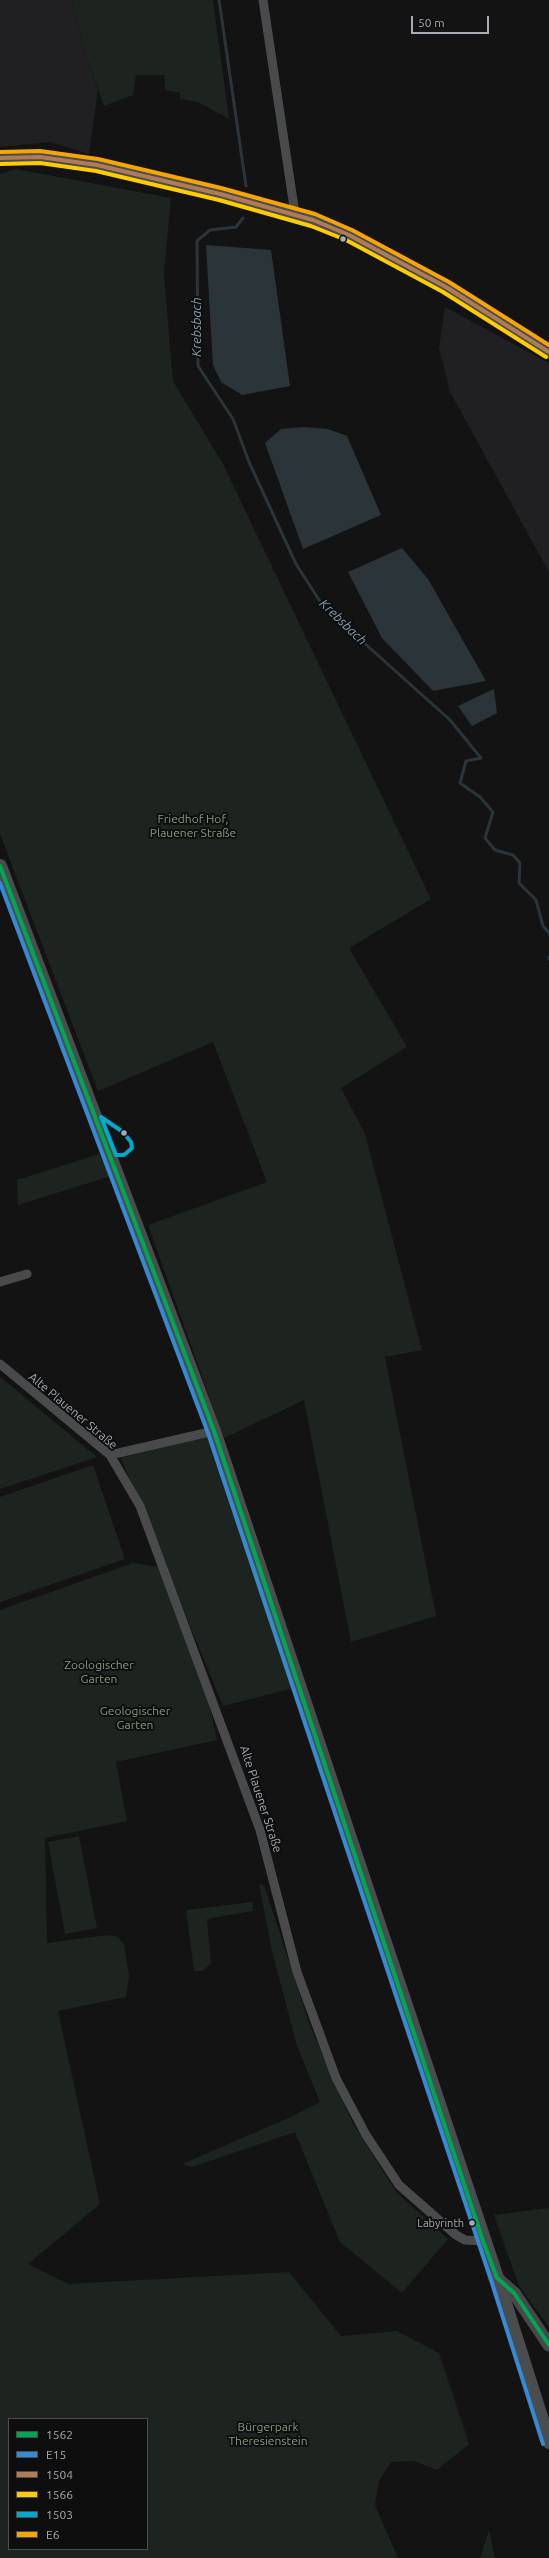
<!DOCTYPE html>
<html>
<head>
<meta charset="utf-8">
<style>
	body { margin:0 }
	#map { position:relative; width:549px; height:2558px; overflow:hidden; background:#131314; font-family:Ubuntu,sans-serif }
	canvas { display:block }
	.legend { position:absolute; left:8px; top:2418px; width:140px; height:132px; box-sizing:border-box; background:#0e0e0f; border:1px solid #4a4d51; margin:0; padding:5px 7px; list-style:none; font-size:12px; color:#a5acb3 }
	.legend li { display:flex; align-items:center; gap:8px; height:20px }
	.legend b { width:20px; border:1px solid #4a4d51 }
	.scale { position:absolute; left:411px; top:16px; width:78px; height:18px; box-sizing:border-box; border:2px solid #a5acb3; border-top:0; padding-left:5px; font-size:12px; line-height:14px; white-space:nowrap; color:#a5acb3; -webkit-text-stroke:3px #0e0e0f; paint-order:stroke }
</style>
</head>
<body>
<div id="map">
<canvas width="549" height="2558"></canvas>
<ul class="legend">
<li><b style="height:5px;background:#00a651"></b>1562</li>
<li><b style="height:5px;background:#338bd7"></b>E15</li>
<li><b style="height:5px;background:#b07c57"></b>1504</li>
<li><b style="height:5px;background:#fecc00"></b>1566</li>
<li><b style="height:5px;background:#00a9ce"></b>1503</li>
<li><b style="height:5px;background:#f7a600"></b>E6</li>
</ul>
<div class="scale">50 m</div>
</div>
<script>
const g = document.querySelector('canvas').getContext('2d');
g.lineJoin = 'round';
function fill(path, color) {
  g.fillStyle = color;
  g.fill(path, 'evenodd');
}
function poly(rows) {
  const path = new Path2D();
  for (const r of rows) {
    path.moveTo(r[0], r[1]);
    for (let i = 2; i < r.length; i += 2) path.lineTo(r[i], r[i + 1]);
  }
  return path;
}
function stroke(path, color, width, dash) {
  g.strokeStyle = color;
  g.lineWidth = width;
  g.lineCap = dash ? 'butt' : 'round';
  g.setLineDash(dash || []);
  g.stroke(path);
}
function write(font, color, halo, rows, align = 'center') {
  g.font = font + ' Ubuntu,sans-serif';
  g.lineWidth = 4;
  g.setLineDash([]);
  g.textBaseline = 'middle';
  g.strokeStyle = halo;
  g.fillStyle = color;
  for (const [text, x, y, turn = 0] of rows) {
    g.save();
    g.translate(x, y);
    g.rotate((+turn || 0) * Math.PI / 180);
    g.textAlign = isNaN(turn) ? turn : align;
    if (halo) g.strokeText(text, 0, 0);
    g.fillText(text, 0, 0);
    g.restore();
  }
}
fill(poly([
	[0,0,72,0,84,49,98,90,89,154,50,142,0,147],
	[445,307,549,363,549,572,450,392,439,348]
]), '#202022');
fill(poly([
	[72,0,213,0,229,119,198,102,180,99,180,93,165,90,164,75,136,75,133,95,104,106,84,49],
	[16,169,171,198,164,274,173,381,223,464,431,899,349,948,407,1047,341,1088,365,1134,422,1350,385,1357,436,1616,351,1642,304,1400,224,1438,148,1225,267,1182,213,1042,98,1091,0,834,0,174],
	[99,1154,111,1176,18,1205,17,1180],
	[0,1377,16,1390,97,1457,0,1489],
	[210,1436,294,1688,223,1706,121,1458],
	[93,1465,125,1559,0,1602,0,1497],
	[133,1563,159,1567,208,1699,217,1740,116,1762,127,1821,45,1838,47,1943,108,1935,118,1937,124,1945,129,1976,126,1997,58,2011,100,2204,28,2264,68,2284,289,2272,341,2336,397,2331,439,2353,469,2444,437,2470,414,2461,391,2462,379,2481,375,2505,398,2558,0,2558,0,1610],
	[9,2419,147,2419,147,2549,9,2549],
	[79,1836,97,1928,65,1934,48,1842],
	[259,1884,264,1885,310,2026,352,2122,396,2192,448,2239,402,2293,340,2242,295,2132,192,2167,182,2164,291,2117,320,2102,297,2046,271,1947],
	[253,1902,253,1911,207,1919,211,1963,203,1971,194,1971,186,1910],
	[549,2208,549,2327,519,2286,494,2215],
	[489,2530,495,2558,480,2558]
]), '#1d231e');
fill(poly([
	[206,245,271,250,290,386,242,395,221,382,213,365],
	[303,427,328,429,347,436,381,515,303,549,265,443,281,429],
	[402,548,428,579,486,681,433,691,382,638,348,572],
	[494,689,497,713,472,726,458,706]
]), '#2b3438');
stroke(poly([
	[219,0,246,186],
	[243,218,236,227,210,230,197,241,198,366,233,419,249,462,296,564,323,606,450,720,481,758,466,761,460,783,480,797,493,812,485,838,495,850,513,855,520,863,519,883,536,900,543,926,549,933],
	[549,957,549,959]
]), '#2b3438', 3);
stroke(poly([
	[263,0,295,214],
	[0,1282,27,1274],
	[0,1364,110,1455,140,1506,260,1830,297,1972,336,2078,366,2135,399,2185,456,2235,465,2240,483,2241],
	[110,1455,214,1431]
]), '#484a4c', 9);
stroke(poly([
	[497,2278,514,2293,549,2345]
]), '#47484a', 13);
stroke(poly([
	[0,158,40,157,97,165,220,194,313,220,349,235,446,287,549,352],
	[0,866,214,1431,497,2278,549,2442]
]), '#4a4c4e', 14);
stroke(poly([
	[0,866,214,1431,483,2241,497,2278,514,2293,549,2345]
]), '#00a651', 4);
stroke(poly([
	[0,883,208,1433,491,2280,543,2444]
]), '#338bd7', 4);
stroke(poly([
	[0,158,40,157,97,165,220,194,313,220,349,235,446,287,549,352]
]), '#b07c57', 4);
stroke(poly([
	[0,164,40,163,96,171,219,200,311,226,346,240,443,292,546,357]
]), '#fecc00', 4);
stroke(poly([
	[101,1117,123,1132,131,1142,132,1148,124,1155,116,1155,101,1117]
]), '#00a9ce', 4);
stroke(poly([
	[0,152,40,151,98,159,221,188,315,214,352,230,449,282,549,345]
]), '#f7a600', 4);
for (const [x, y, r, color] of [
	[343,239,3.5,"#a5acb3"],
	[124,1133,3.5,"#a5acb3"],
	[472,2223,3.5,"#a5acb3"]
]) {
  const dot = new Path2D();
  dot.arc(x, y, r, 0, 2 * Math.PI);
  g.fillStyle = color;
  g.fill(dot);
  stroke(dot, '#0e0e0f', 1.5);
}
write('11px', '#a5acb3', '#0e0e0f', [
	["Labyrinth",464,2223]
], 'right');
write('12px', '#809d7e', '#0e0e0f', [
	["Friedhof Hof,",193,819],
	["Plauener Straße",193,833],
	["Zoologischer",99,1665],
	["Garten",99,1679],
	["Geologischer",135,1711],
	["Garten",135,1725],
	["Bürgerpark",268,2427],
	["Theresienstein",268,2441]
]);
write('12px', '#a5acb3', '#0e0e0f', [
	["Alte Plauener Straße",73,1411,40],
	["Alte Plauener Straße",261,1799,72]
]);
write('italic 13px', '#7f9dac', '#0e0e0f', [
	["Krebsbach",197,327,-90],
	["Krebsbach",343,622,44]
]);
</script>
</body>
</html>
